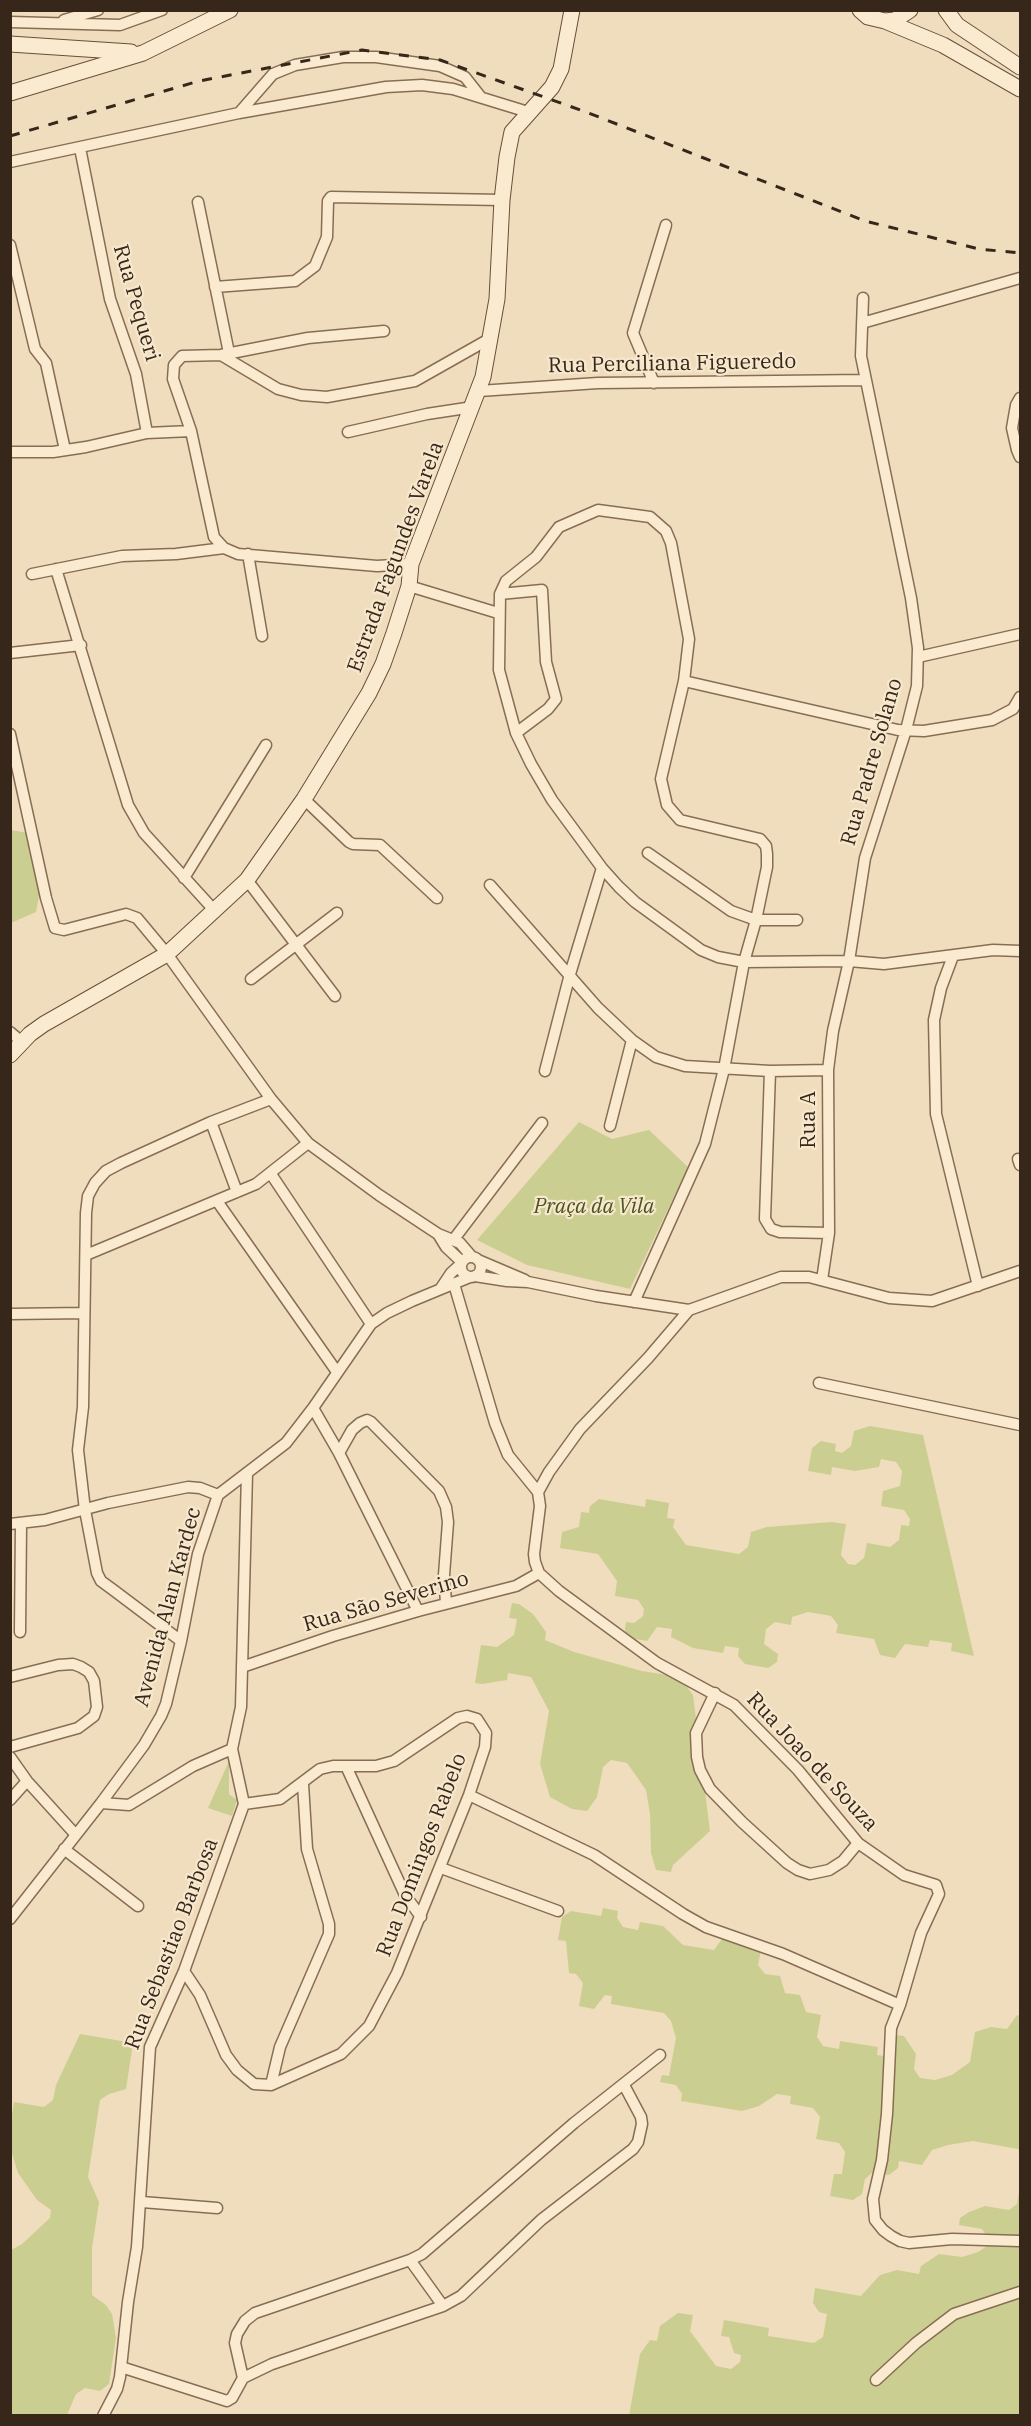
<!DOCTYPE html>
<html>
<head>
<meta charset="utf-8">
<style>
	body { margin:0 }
	#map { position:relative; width:1031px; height:2426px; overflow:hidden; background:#f0ddbd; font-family:"IBM Plex Serif",serif }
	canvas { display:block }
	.frame { position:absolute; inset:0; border:12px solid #37271b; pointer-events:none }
</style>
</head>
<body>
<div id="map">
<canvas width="1031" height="2426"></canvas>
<div class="frame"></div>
</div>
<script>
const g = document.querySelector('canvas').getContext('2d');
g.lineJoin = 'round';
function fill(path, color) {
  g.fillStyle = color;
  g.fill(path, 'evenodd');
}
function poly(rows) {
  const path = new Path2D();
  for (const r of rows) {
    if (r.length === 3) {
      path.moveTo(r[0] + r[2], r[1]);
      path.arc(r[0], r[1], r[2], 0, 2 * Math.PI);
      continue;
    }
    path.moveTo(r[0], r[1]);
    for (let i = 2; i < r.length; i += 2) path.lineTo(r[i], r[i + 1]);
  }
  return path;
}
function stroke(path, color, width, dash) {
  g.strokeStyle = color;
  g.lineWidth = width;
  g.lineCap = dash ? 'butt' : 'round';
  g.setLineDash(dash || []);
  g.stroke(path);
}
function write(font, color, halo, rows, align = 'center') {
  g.font = font + ' "IBM Plex Serif",serif';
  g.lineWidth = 4.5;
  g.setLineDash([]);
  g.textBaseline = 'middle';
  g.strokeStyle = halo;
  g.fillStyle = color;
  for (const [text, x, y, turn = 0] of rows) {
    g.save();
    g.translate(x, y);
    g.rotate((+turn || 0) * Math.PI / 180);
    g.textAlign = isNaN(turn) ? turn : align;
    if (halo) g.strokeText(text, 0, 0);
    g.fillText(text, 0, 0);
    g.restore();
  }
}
fill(poly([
	[11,830,34,834,40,890,36,912,11,923],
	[579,1122,612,1139,649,1130,688,1167,630,1289,527,1265,477,1240],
	[870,1426,923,1435,974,1656,951,1651,952,1643,930,1640,928,1647,905,1644,895,1658,880,1655,874,1639,836,1633,838,1625,831,1616,808,1612,792,1617,791,1625,775,1622,766,1629,764,1644,778,1654,777,1662,768,1668,745,1664,738,1656,739,1648,725,1646,723,1653,693,1648,671,1637,672,1629,657,1627,647,1641,624,1637,626,1622,634,1623,643,1616,644,1609,638,1600,615,1596,617,1581,598,1554,560,1548,562,1532,579,1527,581,1512,589,1513,590,1506,599,1499,645,1507,646,1499,669,1503,667,1518,675,1519,673,1527,686,1545,739,1554,748,1547,751,1532,767,1527,831,1522,846,1524,841,1555,848,1564,855,1565,864,1558,867,1543,890,1547,899,1540,901,1525,909,1526,910,1519,904,1510,881,1506,883,1491,900,1486,902,1471,896,1462,881,1459,879,1467,855,1471,832,1467,831,1475,808,1471,812,1448,821,1441,836,1444,835,1451,842,1453,851,1446,854,1431],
	[512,1603,519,1604,533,1614,546,1632,545,1640,574,1652,642,1671,680,1677,693,1695,710,1831,673,1865,671,1872,656,1870,651,1853,650,1814,646,1790,627,1763,611,1760,603,1767,597,1797,587,1811,572,1809,550,1797,540,1764,549,1711,531,1677,508,1673,507,1680,482,1684,475,1683,481,1645,497,1647,514,1635,517,1619,509,1618],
	[229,1761,229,1794,237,1800,232,1816,208,1808],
	[603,1908,618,1911,617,1918,623,1927,638,1930,640,1922,663,1926,683,1945,714,1950,724,1936,761,1950,758,1965,765,1974,780,1976,785,1993,800,1995,806,2012,821,2015,817,2037,823,2046,839,2049,840,2041,878,2047,877,2055,884,2056,893,2050,896,2035,904,2036,916,2054,914,2069,920,2078,935,2080,952,2075,970,2062,975,2032,991,2027,1007,2029,1017,2015,1020,2016,1020,2152,1018,2149,973,2141,948,2145,932,2150,922,2165,899,2161,898,2168,889,2175,873,2172,865,2179,862,2194,853,2200,830,2196,834,2174,842,2174,845,2152,839,2143,816,2139,820,2117,813,2108,790,2104,791,2096,777,2094,759,2106,742,2111,681,2101,682,2094,676,2085,660,2082,662,2075,669,2076,676,2038,671,2021,664,2013,611,2004,612,1996,605,1995,594,2009,579,2006,583,1983,576,1974,569,1973,566,1941,558,1940,562,1917,571,1911,601,1916],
	[80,2034,133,2043,126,2089,109,2094,100,2100,88,2177,99,2202,92,2248,92,2295,106,2305,112,2314,116,2338,109,2384,100,2391,85,2388,76,2394,67,2415,11,2415,11,2250,22,2244,50,2218,51,2210,37,2200,18,2173,11,2150,11,2121,14,2102,44,2107,53,2100,56,2085],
	[1020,2185,1020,2415,629,2416,640,2354,650,2340,657,2341,660,2326,678,2313,693,2315,690,2331,716,2366,731,2369,740,2362,741,2355,734,2353,729,2337,721,2336,724,2320,769,2328,768,2336,814,2343,823,2337,827,2314,819,2312,813,2303,815,2288,861,2296,880,2275,897,2270,919,2274,921,2266,939,2254,962,2257,978,2252,987,2246,988,2238,982,2229,959,2225,960,2218,969,2212,985,2206,1009,2210,1017,2204]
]), '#cbce91');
const street = poly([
	[64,20,98,10],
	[10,22,120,25,162,10],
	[239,113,273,74,295,65,343,57,376,57,440,66,465,77,480,96],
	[80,148,110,299,136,374,147,433],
	[10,162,239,113,386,87,422,85,453,89,528,112],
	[198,202,229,353],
	[10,245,35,349,46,363,65,450],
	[215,287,295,281,315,266,327,237,328,201,331,197,502,200],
	[862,323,1020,278],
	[221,355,278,389,301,395,327,397,415,381,491,338],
	[654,383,633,333,666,225],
	[479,391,598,383,866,380],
	[1020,398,1016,405,1012,428,1017,450,1020,457],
	[348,432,427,414,473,407],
	[10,452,53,452,86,447,147,433,191,431],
	[224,548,214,537,191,431,173,379,174,365,182,356,221,355,308,338,384,331],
	[248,554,262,636],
	[56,569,128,805,144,833,214,910],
	[32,574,122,556,176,554,224,548,238,554,377,566,411,564],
	[409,586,498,613],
	[500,594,542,590,546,662,556,699,548,709,516,733],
	[10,653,81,645],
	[918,657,1020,634],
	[684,681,898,730,924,731,992,720,1013,709,1020,697],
	[10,734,46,898,55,928,64,930,126,914,137,918,167,954,271,1099,308,1143,379,1195,438,1234,460,1243,472,1257],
	[304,799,349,842,353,844,380,845,437,898],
	[648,853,731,911,756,920,797,920],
	[184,878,266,745],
	[247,880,335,996],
	[490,885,598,1008,632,1040,656,1057,685,1066,770,1071,828,1070],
	[953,956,941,988,934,1020,936,1114,978,1286],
	[251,979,337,913],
	[10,1032,22,1042],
	[545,1071,570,974,602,868],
	[770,1071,765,1219,771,1229,780,1232,829,1233],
	[211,1122,237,1192],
	[610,1126,632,1040],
	[1018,1159,1020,1165],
	[271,1174,371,1324],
	[217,1201,337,1372],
	[438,1234,446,1247,462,1262],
	[454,1239,542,1123],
	[86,1255,256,1184,308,1143],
	[471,1267,10],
	[478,1260,525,1280],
	[475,1276,507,1281,528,1282,596,1296,689,1310,781,1277,809,1277,889,1298,932,1301,1020,1271],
	[822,1280,829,1233,828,1070,833,1031,849,961,865,858,906,730,917,686,918,648,911,598,861,356,863,298],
	[454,1284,495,1423,508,1455,538,1492],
	[441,1288,451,1273,461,1264],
	[634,1302,705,1144,724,1069,744,962,756,920,767,867,767,854,766,846,760,839,680,820,667,805,661,779,684,681,689,639,671,543,666,531,650,517,598,510,559,527,536,557,506,581,500,594,499,670,516,733,531,764,552,800,602,868,619,887,635,902,701,950,718,957,744,962,849,961,884,964,993,950,1020,951],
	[689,1310,648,1358,580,1429,549,1472,538,1492,540,1506,534,1554,535,1562,539,1573,559,1591,657,1663,734,1705,798,1770,858,1843,904,1875,936,1885,939,1894,921,1933,900,2005,891,2028,887,2114,882,2160,873,2199,875,2220,883,2230,891,2236,900,2241,909,2243,952,2239,1020,2241],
	[10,1314,84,1313],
	[819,1383,1020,1425],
	[313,1408,339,1453,418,1611],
	[339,1453,352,1430,360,1423,367,1420,371,1422,439,1491,446,1507,448,1522,444,1575,446,1603],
	[10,1524,45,1520,108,1503,188,1487,200,1488,218,1495],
	[20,1632,21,1524],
	[181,1641,112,1589,101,1581,97,1573,85,1510,78,1450,83,1407,86,1213,88,1196,95,1183,106,1171,121,1163,211,1122,271,1099],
	[242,1667,333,1636,418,1611,516,1586,539,1573],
	[10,1677,58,1665,73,1664,81,1667,89,1672,94,1681,97,1707,94,1716,78,1728,10,1747],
	[715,1693,696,1733,697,1757,700,1770,710,1789,742,1822,787,1863,798,1870,810,1874,829,1870,843,1861,858,1843],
	[10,1757,27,1781,75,1834],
	[346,1766,405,1895,421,1917],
	[469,1795,594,1855,683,1914,706,1927,783,1954,900,2005],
	[10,1800,27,1781],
	[101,1803,129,1805,193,1766,232,1749],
	[64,1849,138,1906],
	[441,1868,558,1911],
	[10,1919,101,1803,144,1745,161,1716,166,1704,181,1641,198,1554,218,1495,286,1443,313,1408,371,1324,387,1313,412,1301,470,1277],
	[184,1971,200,1995,226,2055,237,2070,254,2084,271,2085,341,2054,369,2026,397,1973,469,1795,485,1747,486,1733,477,1719,467,1716,458,1718,394,1761,376,1766,333,1766,320,1769,280,1799,244,1804],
	[271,2085,280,2047,329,1934,329,1924,307,1849,303,1784],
	[142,2202,217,2208],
	[410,2260,443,2306],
	[121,2367,227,2401,232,2398,243,2378,272,2364,443,2306,461,2296,541,2220,633,2149,638,2142,642,2124,641,2117,624,2085],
	[243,2378,235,2343,237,2334,245,2321,255,2313,410,2260,422,2254,574,2123,660,2055],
	[876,2380,916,2343,954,2314,1020,2292],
	[103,2416,117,2389,120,2377,128,2302,137,2247,150,2047,184,1971,244,1804,232,1749,241,1707,247,1473]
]);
const secondary = poly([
	[860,10,868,17,885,21,895,20,910,10],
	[946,10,957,25,1020,67],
	[885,21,943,45,1020,89],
	[10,44,131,52],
	[10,93,143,53,230,10],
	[10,1055,30,1034,44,1024,167,954,247,880,304,799,369,693,383,664,394,633,409,586,411,564,483,377,497,299,502,200,507,157,512,132,552,87,561,69,572,10]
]);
stroke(street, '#886d55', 13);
stroke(secondary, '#6a4e39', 17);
stroke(street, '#faebd0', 10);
stroke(secondary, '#faebd0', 15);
stroke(poly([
	[10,136,199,81,362,50,440,60,586,112,865,221,979,249,1020,253]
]), '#37271b', 3, [10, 10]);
write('21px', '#37271b', '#f7e8cd', [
	["Rua Pequeri",136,303,74],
	["Rua Perciliana Figueredo",672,364,-1],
	["Estrada Fagundes Varela",396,557,-70],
	["Rua Padre Solano",872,762,-74],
	["Rua A",809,1120,-90],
	["Rua São Severino",386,1602,-16],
	["Avenida Alan Kardec",168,1607,-75],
	["Rua Joao de Souza",812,1762,47],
	["Rua Domingos Rabelo",422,1855,-69],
	["Rua Sebastiao Barbosa",172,1944,-69]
]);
write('italic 21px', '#4a5420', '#f7e8cd', [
	["Praça da Vila",594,1207]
]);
</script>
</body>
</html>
